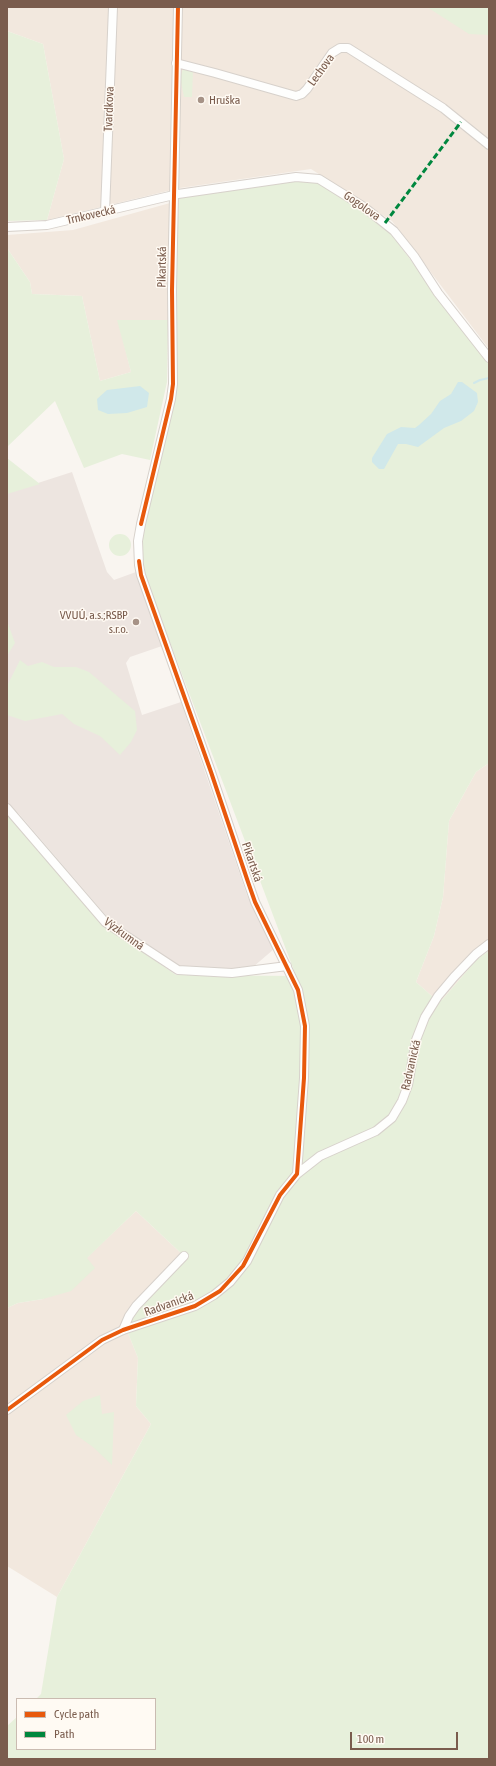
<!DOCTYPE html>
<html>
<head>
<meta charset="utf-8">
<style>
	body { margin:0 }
	#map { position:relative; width:496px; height:1766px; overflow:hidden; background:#f9f5f0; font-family:"Asap Condensed",sans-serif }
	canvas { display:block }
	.frame { position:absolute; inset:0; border:8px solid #7a5c4d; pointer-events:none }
	.legend { position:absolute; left:16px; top:1698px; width:140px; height:52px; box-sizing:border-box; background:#fffaf3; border:1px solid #cabbb1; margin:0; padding:5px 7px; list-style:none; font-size:12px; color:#7a5c4d }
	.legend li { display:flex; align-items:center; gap:8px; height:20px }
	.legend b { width:20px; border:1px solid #cabbb1 }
	.scale { position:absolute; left:350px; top:1732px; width:108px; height:18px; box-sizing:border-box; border:2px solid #7a5c4d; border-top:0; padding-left:5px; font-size:12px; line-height:14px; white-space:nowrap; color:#7a5c4d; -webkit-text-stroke:3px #fffaf3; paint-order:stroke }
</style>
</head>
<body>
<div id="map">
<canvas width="496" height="1766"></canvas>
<div class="frame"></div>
<ul class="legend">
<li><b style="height:5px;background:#e8590c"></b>Cycle path</li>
<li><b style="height:5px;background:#00873e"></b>Path</li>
</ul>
<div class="scale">100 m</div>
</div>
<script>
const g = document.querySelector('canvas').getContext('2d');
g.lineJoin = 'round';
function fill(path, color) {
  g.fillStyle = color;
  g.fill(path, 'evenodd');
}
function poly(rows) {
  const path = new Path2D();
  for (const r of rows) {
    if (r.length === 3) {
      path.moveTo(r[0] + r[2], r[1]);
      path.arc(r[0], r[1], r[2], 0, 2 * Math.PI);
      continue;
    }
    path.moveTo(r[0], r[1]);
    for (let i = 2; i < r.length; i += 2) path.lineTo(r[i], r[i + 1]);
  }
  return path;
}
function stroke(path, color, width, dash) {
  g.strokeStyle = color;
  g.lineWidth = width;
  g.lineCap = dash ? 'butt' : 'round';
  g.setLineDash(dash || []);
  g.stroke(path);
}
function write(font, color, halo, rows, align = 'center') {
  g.font = font + ' "Asap Condensed",sans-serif';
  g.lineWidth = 3;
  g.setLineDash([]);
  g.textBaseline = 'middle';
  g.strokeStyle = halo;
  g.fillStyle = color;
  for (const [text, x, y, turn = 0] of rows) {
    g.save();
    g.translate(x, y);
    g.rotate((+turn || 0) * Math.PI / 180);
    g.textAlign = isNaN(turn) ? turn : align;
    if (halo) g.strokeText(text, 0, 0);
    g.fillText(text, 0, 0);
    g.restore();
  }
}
fill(poly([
	[7,7,489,7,489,349,392,221,311,169,180,188,47,220,64,159,43,44,7,31],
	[170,203,168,320,118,320,131,372,100,381,82,296,32,294,30,282,7,248,7,235,73,230],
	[489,763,489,951,478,958,442,1000,433,997,416,982,434,936,443,897,449,821,476,772],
	[136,1211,184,1256,124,1323,138,1358,136,1406,151,1424,57,1597,7,1566,7,1308,18,1303,43,1299]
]), '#f2e8de');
fill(poly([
	[72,472,107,572,114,580,136,572,162,646,130,657,126,663,142,715,181,702,247,895,274,949,253,967,245,970,181,967,166,961,109,919,19,814,7,804,7,493]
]), '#ede5e0');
fill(poly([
	[427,7,489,7,489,35,469,34],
	[7,31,43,44,64,159,47,220,7,221],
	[183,69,193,70,192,97,184,97,183,92,180,78],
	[297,180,312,180,328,186,386,227,489,365,489,763,476,772,449,821,443,897,434,936,416,982,433,997,442,1000,478,958,489,951,489,1759,7,1759,7,1726,17,1717,17,1749,155,1749,155,1699,36,1699,41,1694,57,1597,151,1424,136,1406,138,1358,124,1323,184,1256,136,1211,87,1258,95,1268,71,1291,43,1299,18,1303,7,1308,7,811,101,923,176,975,296,976,146,579,142,553,142,534,176,396,174,302,179,197],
	[7,248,30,282,32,294,82,296,100,381,131,372,117,320,168,320,167,382,150,460,122,454,84,468,55,401,7,447],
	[7,458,40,484,7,494],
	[120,545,11],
	[7,621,15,643,7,656],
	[20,660,28,666,42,662,54,667,76,667,89,672,135,711,137,730,131,742,120,755,100,736,74,724,62,714,25,721,7,715,7,683,8,684],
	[100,1395,102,1414,114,1412,112,1465,93,1447,76,1435,66,1415,83,1401]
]), '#e7f0db');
fill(poly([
	[458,382,462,382,477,393,478,402,474,411,461,421,444,428,418,447,406,444,398,444,384,469,379,469,372,462,372,458,387,434,401,427,415,428,419,425,431,414,440,401,451,394],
	[140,386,149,393,147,407,127,413,108,414,98,410,97,399,107,390]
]), '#d0e8ea');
stroke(poly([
	[474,383,480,380,489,378]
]), '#d0e8ea', 2);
const minor = poly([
	[178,7,172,290,173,384,171,399,141,524,138,541,139,565,141,575,211,772,248,882,255,902,298,990,305,1026,304,1078,297,1174],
	[176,63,215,73,296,96,302,94,307,89,332,53,340,48,348,48,443,108,489,145],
	[105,212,113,7],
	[7,227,47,225,178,194,296,177,319,179,364,207,394,231,414,256,438,293,489,358],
	[7,808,105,922,178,970,232,973,287,966],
	[123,1330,129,1316,136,1306,184,1256],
	[7,1410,102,1340,123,1330,195,1306,214,1295,230,1282,247,1261,280,1195,297,1174,320,1156,376,1131,392,1118,402,1101,408,1085,416,1040,425,1017,438,996,454,977,476,954,489,944]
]);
stroke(minor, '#d7d1cb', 10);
stroke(minor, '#fefefd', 8);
stroke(poly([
	[385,223,461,122]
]), '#00873e', 3, [6, 3]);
stroke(poly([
	[141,524,171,399,173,384,172,290,178,7],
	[7,1410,102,1340,123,1330,195,1306,220,1291,243,1266,280,1195,297,1174,304,1078,305,1026,298,990,255,902,248,882,211,772,141,575,139,561]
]), '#e8590c', 4);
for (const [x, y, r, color] of [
	[201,100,4,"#a69286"],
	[136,622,4,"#a69286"]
]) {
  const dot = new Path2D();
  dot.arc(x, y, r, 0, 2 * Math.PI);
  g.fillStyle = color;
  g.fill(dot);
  stroke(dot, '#fffaf3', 1.5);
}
write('12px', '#7a5c4d', '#fffaf3', [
	["Lechova",321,70,-54],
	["Tvardkova",109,109,-88],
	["Gogolova",362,206,35],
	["Trnkovecká",91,215,-13],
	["Pikartská",162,267,-89],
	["Pikartská",252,862,71],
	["Výzkumná",124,934,36],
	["Radvanická",411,1065,-77],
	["Radvanická",169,1304,-20]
]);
write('12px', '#7a5c4d', '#fffaf3', [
	["Hruška",209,100],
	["VVUÚ, a.s.;RSBP",128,615,"right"],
	["s.r.o.",128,629,"right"]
], 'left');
</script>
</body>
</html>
